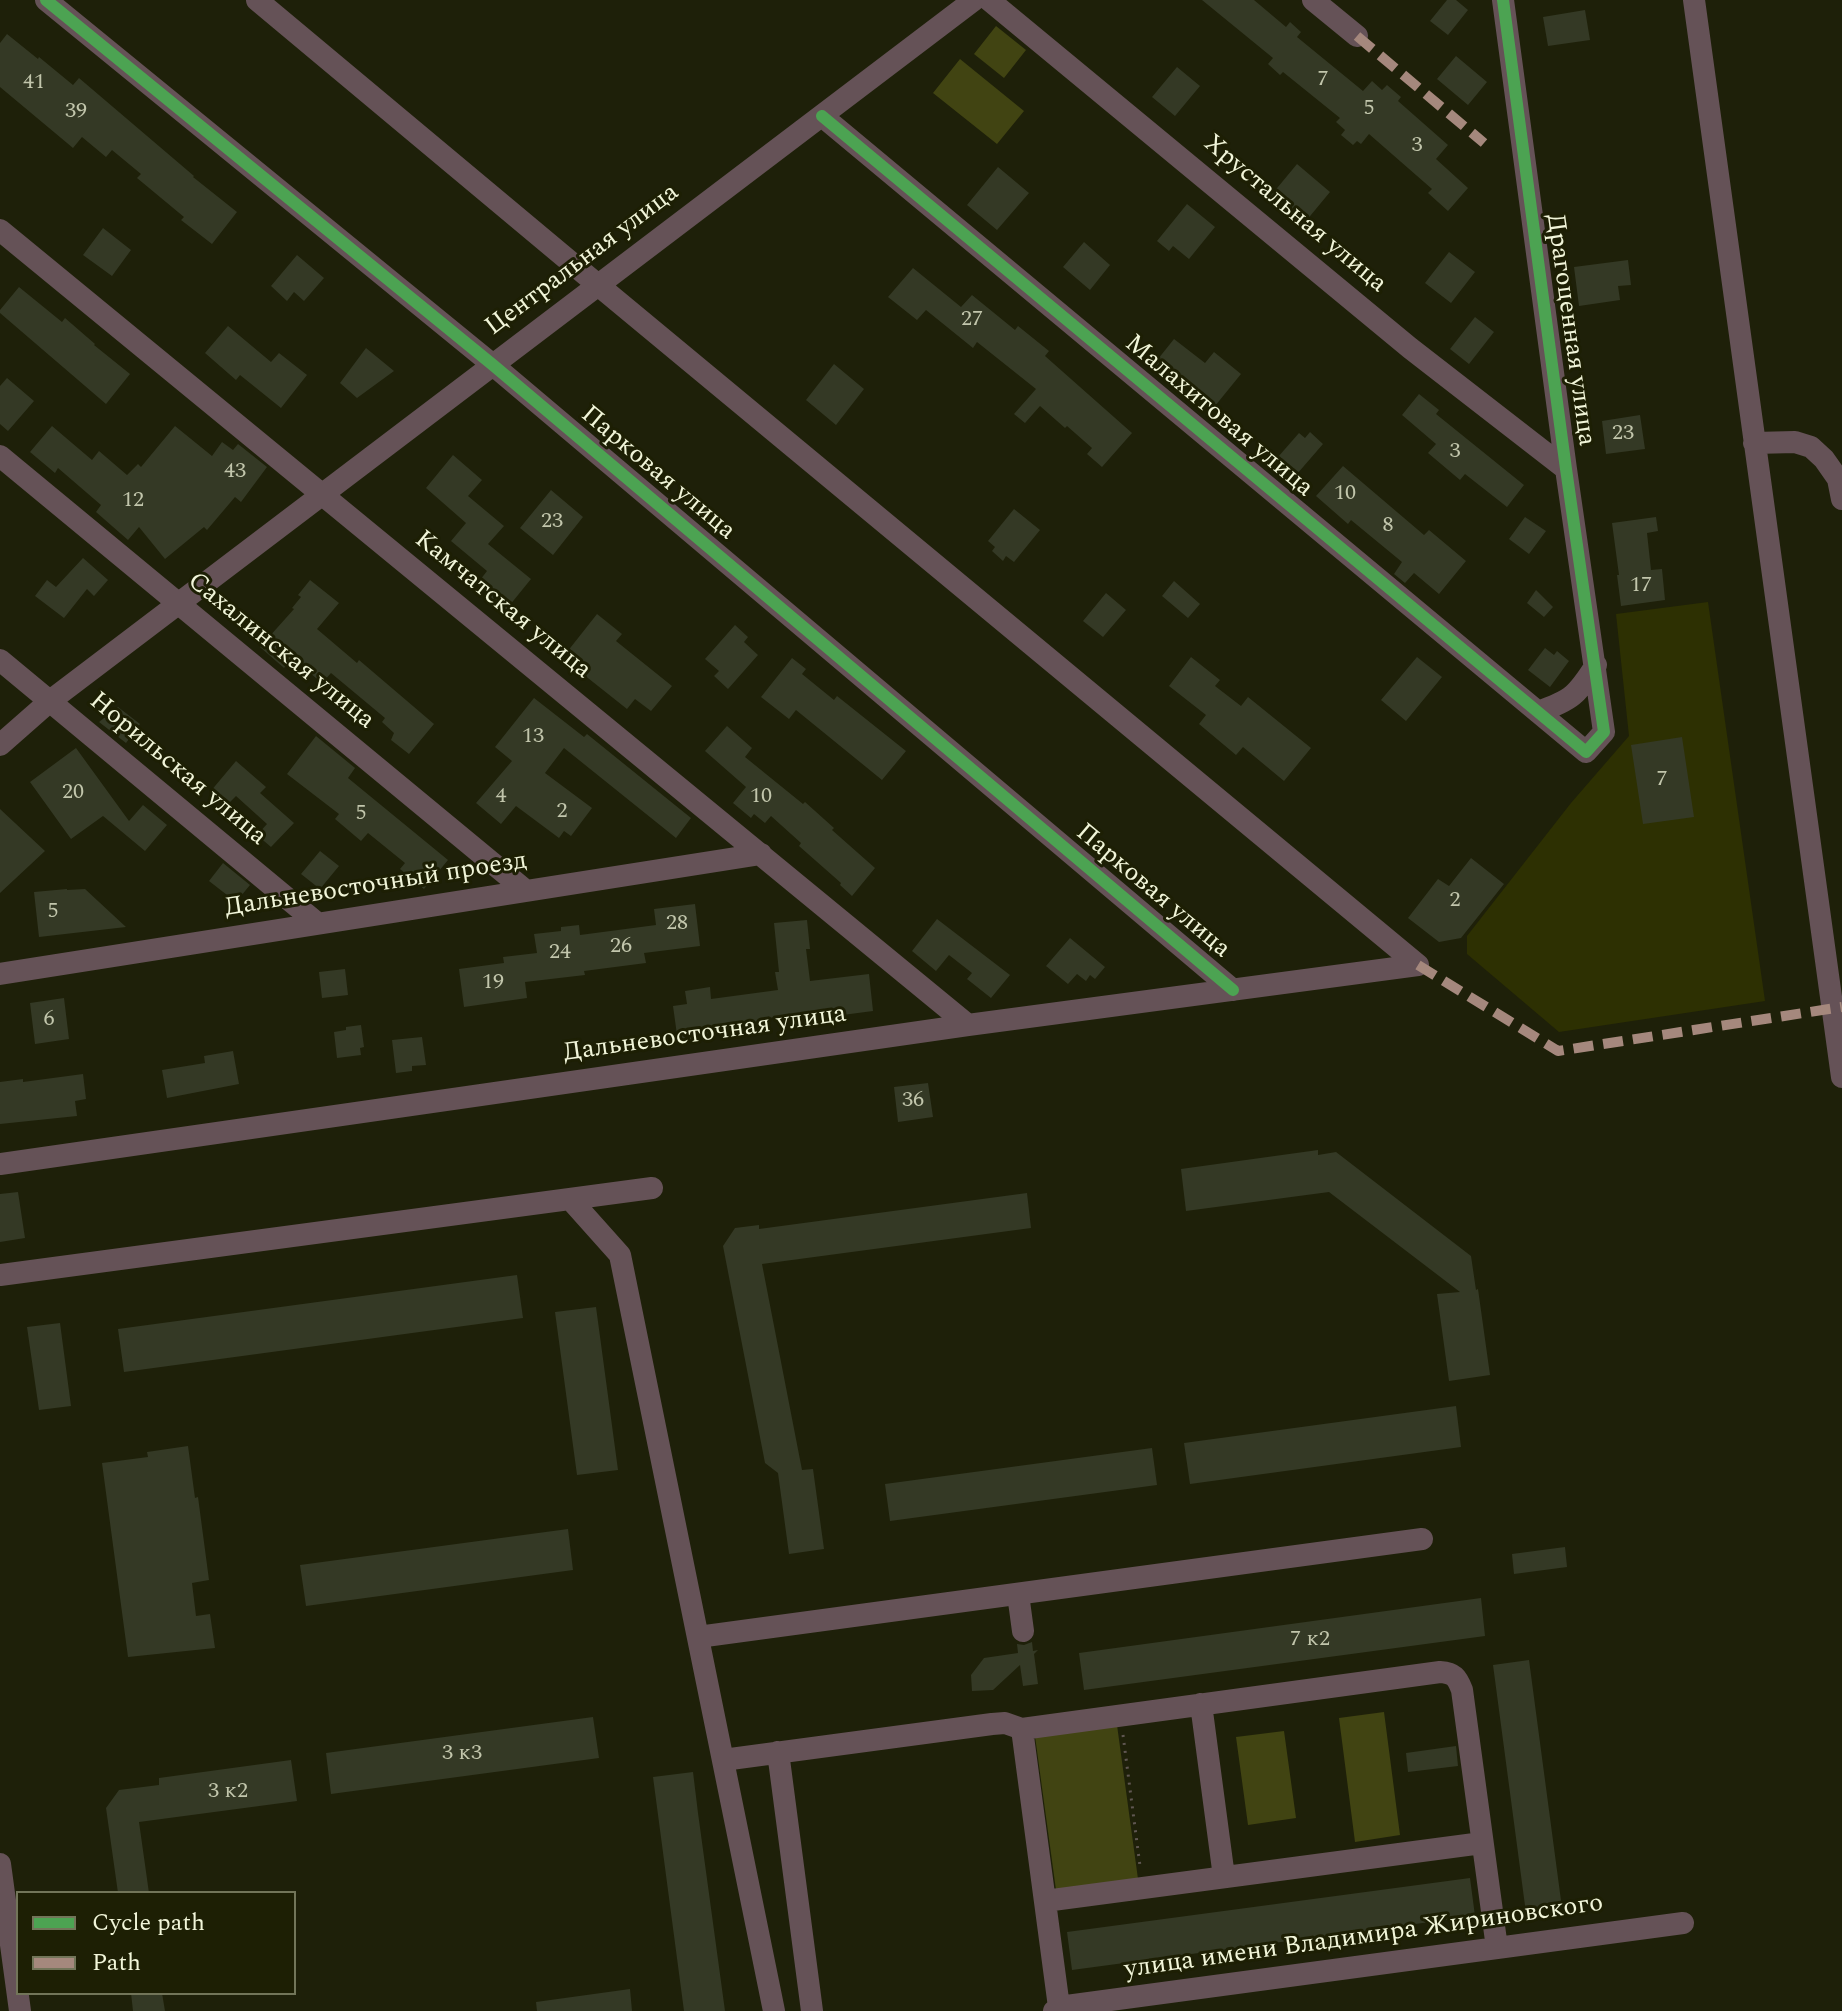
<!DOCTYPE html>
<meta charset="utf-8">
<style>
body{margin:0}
#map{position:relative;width:1842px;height:2011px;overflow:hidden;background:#1e2009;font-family:Spectral,serif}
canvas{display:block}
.legend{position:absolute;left:16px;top:1891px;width:280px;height:104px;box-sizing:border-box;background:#1d1f04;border:2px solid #727559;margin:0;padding:10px 14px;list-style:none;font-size:24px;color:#f1f5d9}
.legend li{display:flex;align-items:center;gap:16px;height:40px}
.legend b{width:40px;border:2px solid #727559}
</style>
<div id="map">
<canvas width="1842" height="2011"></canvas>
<ul class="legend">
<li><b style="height:10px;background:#4ca352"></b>Cycle path</li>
<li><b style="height:10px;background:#a5887d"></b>Path</li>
</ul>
</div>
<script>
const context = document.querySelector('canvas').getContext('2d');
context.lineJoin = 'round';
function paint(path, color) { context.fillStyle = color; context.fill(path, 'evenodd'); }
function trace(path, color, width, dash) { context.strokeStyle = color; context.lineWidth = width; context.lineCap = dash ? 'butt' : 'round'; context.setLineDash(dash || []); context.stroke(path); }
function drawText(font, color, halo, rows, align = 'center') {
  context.font = font + ' Spectral,serif'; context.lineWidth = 6; context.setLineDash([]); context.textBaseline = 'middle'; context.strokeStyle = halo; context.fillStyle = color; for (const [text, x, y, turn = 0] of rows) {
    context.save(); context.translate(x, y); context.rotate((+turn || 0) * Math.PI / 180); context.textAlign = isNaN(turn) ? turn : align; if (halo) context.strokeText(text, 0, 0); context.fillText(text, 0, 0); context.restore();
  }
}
paint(new Path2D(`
 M1708 602 1765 1001 1559 1032 1467 954V936L1571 803 1629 736 1616 614Z`), '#2d3002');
paint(new Path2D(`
 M996 26 1026 50 1004 78 974 54Z
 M960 59 1024 111 997 144 933 93Z
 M1384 1712 1400 1835 1355 1842 1339 1718Z
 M1117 1725 1138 1879 1056 1890 1035 1736Z
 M1284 1731 1296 1818 1248 1825 1236 1737Z`), '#414412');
paint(new Path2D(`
 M1202 0H1254L1286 27 1290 22 1301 32 1297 37 1363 91 1372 81 1382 90 1387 85 1401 97 1398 101 1448 145 1436 159 1468 188 1448 211 1428 193 1432 189 1369 134 1361 144 1357 141 1353 145 1341 135 1345 130 1336 122 1340 118 1283 72 1280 75 1268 64 1273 58Z
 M1447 0H1456L1468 10 1448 35 1430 21Z
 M1585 10 1590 40 1548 46 1543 17Z
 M7 34 38 59 39 57 73 85 79 78 194 176 193 177 237 212 212 244 181 220 184 217 137 178 141 174 112 150 106 157 82 137 73 148 0 87V43Z
 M1456 56 1487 82 1468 105 1437 79Z
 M1177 67 1200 86 1175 116 1152 97Z
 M1297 164 1330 192 1301 227 1268 199Z
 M998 167 1029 193 997 230 967 205Z
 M1187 204 1215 227 1189 259 1173 246 1169 251 1157 241Z
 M103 228 131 250 112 276 83 255Z
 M1084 242 1110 265 1090 290 1063 267Z
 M1449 252 1475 272 1451 303 1425 283Z
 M297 255 324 278 304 301 294 292 287 301 271 286Z
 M1628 260 1631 285 1618 286 1620 300 1579 306 1574 267Z
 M913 268 961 307 972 295 1015 330 1018 326 1049 351 1045 356 1132 433 1102 467 1087 454 1092 448 1067 426 1065 428 1040 406 1025 423 1014 414 1036 389 977 342 973 348 926 310 917 320 888 297Z
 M19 287 62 322 65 318 95 344 94 345 130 374 106 404 0 313V310Z
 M1475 317 1494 332 1469 364 1450 349Z
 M228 326 271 362 279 353 307 375 281 408 240 375 236 380 205 353Z
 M1174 339 1205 363 1214 352 1241 374 1215 406 1177 373 1172 379 1154 364Z
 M366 348 394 371 357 398 340 383Z
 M834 364 864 389 836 425 806 400Z
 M7 378 34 401 8 431 0 424V386Z
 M1419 394 1439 410 1436 414 1524 485 1507 507 1465 474 1460 480 1428 453 1436 444 1402 415Z
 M1640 415 1645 449 1606 454 1602 421Z
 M52 426 92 460 99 451 127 475 138 464 141 467 175 426 212 456 222 442 233 450 238 444 267 467 241 502 235 497 207 530 204 527 165 559 139 527 128 540 96 512 101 505 58 468 55 473 30 452Z
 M1310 432 1323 444 1297 474 1278 457 1299 433 1305 438Z
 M453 455 482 480 468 496 504 526 488 544 531 579 505 611 486 596 488 593 477 584 487 571 451 541 466 523 426 488Z
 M1343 466 1424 535 1429 530 1466 561 1439 594 1414 573 1405 583 1394 574 1402 562 1351 520 1348 524 1316 496Z
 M551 490 583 517 553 555 520 528Z
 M1014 509 1040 530 1014 562 1006 556 1003 561 992 551 995 547 988 541Z
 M1525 517 1546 531 1529 554 1509 539Z
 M1656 517 1658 531 1647 533 1651 570 1662 569 1665 600 1621 606 1617 575H1619L1612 523Z
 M83 558 108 580 94 596 87 589 64 618 35 596 47 580 56 587Z
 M310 580 339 603 317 629 357 663 359 660 434 724 409 754 391 740 394 733 382 722 385 718 331 673 322 683 292 658 284 668 260 647 294 609 292 608 301 597 298 595Z
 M1174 581 1200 604 1188 618 1162 596Z
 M1536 590 1553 607 1544 617 1527 603Z
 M1106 593 1126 610 1103 637 1083 621Z
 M597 614 622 634 616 641 672 686 651 711 635 699 627 709 569 663 574 657 567 652Z
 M735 625 748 637 744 642 758 655 728 689 714 676 719 671 705 659Z
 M1545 648 1554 655 1557 651 1569 661 1550 687 1528 670Z
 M1191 657 1220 680 1215 686 1241 706 1248 697 1311 748 1284 781 1243 747 1236 755 1199 724 1206 715 1169 686Z
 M1417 657 1442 677 1406 721 1381 700Z
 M792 658 806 669 802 674 834 700 837 696 906 751 882 780 796 710 789 719 761 697Z
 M534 698 584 737 587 734 691 818 676 838 564 748 545 773 592 808 571 836 564 831 559 838 516 806 501 824 476 803 512 761 495 747Z
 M118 707 140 724 126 743 99 722Z
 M727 726 752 748 745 757 803 804 805 802 834 828 832 830 875 868 852 896 840 885 841 883 799 846 801 843 771 816 765 823 754 814 751 818 733 803 746 787 705 751Z
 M316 736 355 768 348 778 448 860 424 889 400 869 405 863 368 833 361 841 335 819 339 814 287 774Z
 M1682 737 1694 817 1643 824 1631 745Z
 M76 748 129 821 143 805 167 825 145 851 103 816 71 839 30 782Z
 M236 761 266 787 260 793 294 823 271 847 257 835 267 824 236 796 226 806 210 792Z
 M0 809 45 851 0 893Z
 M320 851 339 866 320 889 301 874Z
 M1471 858 1504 884 1461 938 1439 942 1408 918 1438 879 1449 886Z
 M223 863 250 885 236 902 209 881Z
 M67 889V890L85 889 126 927 39 937 34 892Z
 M695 904 700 946 644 953 646 963 584 971 585 975 525 982 527 998 464 1007 459 969 504 963 503 957 537 953 534 934 561 931V927L579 925 580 935 656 925 654 909Z
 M937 919 1010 975 991 998 967 979 972 973 949 955 936 971 912 951Z
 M807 920 810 949H806L810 981 869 974 873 1011 835 1016 834 1010 759 1019 760 1027 696 1035V1040L678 1042 673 1006 687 1004 685 991 710 987 711 999 778 990 775 972H779L774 923Z
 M1070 938 1105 967 1095 979 1090 975 1086 981 1077 974 1068 984 1046 966Z
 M345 969 348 995 322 998 319 972Z
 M64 998 69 1039 35 1044 30 1003Z
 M361 1025 364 1047 360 1048 361 1055 337 1058 334 1032 346 1030V1027Z
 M422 1037 426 1065 412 1066V1071L396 1073 392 1040Z
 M233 1051 239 1084 167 1098 162 1070 205 1063 204 1056Z
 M83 1074 86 1099 75 1101 77 1116 0 1124V1082L23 1079V1082Z
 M928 1083 933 1117 898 1122 894 1087Z
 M1318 1150V1155L1336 1152 1471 1256 1476 1290 1478 1289 1490 1375 1449 1381 1437 1294 1460 1292 1329 1192 1186 1211 1181 1169Z
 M18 1192 25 1238 0 1242V1194Z
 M1027 1193 1031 1228 762 1264 802 1470 813 1469 824 1549 789 1554 778 1473 765 1463 723 1246 735 1228 759 1225V1229Z
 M517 1275 523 1318 124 1372 118 1329Z
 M596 1307 618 1470 577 1475 555 1312Z
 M60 1323 71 1406 39 1410 27 1327Z
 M1456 1406 1461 1447 1190 1484 1184 1443Z
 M188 1446 195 1498 198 1497 209 1580 192 1583 196 1616 210 1614 215 1648 128 1657 102 1463 148 1457 147 1452Z
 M1152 1448 1157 1485 890 1521 885 1484Z
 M568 1529 573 1570 306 1606 300 1565Z
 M1565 1547 1567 1567 1514 1574 1512 1554Z
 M1481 1598 1485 1636 1084 1690 1079 1653Z
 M1032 1642 1033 1651 1038 1650 1034 1654 1038 1684 1023 1686 1020 1665 993 1690 972 1691 971 1675 984 1658 1018 1653 1017 1644 1024 1645Z
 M1529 1660 1562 1908 1526 1913 1493 1665Z
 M593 1717 599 1758 331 1794 326 1753Z
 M1456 1746 1458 1766 1408 1772 1406 1753Z
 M291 1760 297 1801 139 1822 149 1893H118L106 1808 119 1790 159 1785V1778Z
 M693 1772 698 1813 725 2011H684L653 1777Z
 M1470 1878 1475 1916 1072 1970 1067 1932Z
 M630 1989 632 2011H537L536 2002Z
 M131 1993H162L165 2011H133Z`), '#343925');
trace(new Path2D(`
 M1123 1735 1140 1866`), '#605752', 3, [2, 6]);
trace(new Path2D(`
 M46 0 493 365 1233 990
 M257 0 598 285 1418 965
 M989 0 1410 348 1566 469
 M1313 0 1357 36
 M1694 0 1842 1077
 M822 116 1586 752 1604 732 1566 469 1503 0
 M0 230 968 1025
 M1754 443 1795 442 1811 447 1824 459 1838 479 1842 499
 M0 456 525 890
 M0 660 317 923
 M1538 712C1572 700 1577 695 1596 665
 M0 745 50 701 974 0
 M0 974 761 854
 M0 1164 968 1025 1418 965
 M570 1199 620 1255 774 2011
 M0 1275 652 1188
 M1018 1594 1023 1631
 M698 1637 1422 1539
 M1201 1704 1224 1877
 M778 1752 812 2011
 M723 1760 992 1724 1005 1723 1022 1729
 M0 1864 20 2011
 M1045 1901 1482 1843
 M1059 2007 1022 1729 1440 1672C1454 1673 1457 1677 1462 1690L1497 1948
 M1054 2011 1059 2007 1683 1923`), '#655257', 22);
trace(new Path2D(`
 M1357 36 1484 143
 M1418 965 1558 1051 1842 1007`), '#a5887d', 10, [20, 10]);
trace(new Path2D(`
 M46 0 493 365 1233 990
 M822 116 1586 752 1604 732 1566 469 1503 0`), '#4ca352', 12);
drawText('22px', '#c2c6ac', null, [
 ["7",1323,81],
 ["41",34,84],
 ["5",1369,110],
 ["39",76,113],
 ["3",1417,147],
 ["27",972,321],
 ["23",1623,435],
 ["3",1455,453],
 ["43",235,473],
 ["10",1345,495],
 ["12",133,502],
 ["23",552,523],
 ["8",1388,527],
 ["17",1641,587],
 ["13",533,738],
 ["7",1662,781],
 ["20",73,794],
 ["4",501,798],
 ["10",761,798],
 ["2",562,813],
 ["5",361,815],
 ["2",1455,902],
 ["5",53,913],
 ["28",677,925],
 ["26",621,948],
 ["24",560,954],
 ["19",493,984],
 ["6",49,1021],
 ["36",913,1102],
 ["7 к2",1310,1641],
 ["3 к3",462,1755],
 ["3 к2",228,1793]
]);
drawText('26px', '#f1f5d9', '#1d1f04', [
 ["Хрустальная улица",1294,215,40],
 ["Центральная улица",583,261,-37],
 ["Драгоценная улица",1569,330,82],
 ["Малахитовая улица",1218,417,40],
 ["Парковая улица",657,474,40],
 ["Камчатская улица",502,606,39],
 ["Сахалинская улица",280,652,39],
 ["Норильская улица",177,770,40],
 ["Дальневосточный проезд",376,886,-9],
 ["Парковая улица",1152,892,40],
 ["Дальневосточная улица",705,1035,-8],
 ["улица имени Владимира Жириновского",1364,1938,-8]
]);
</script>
